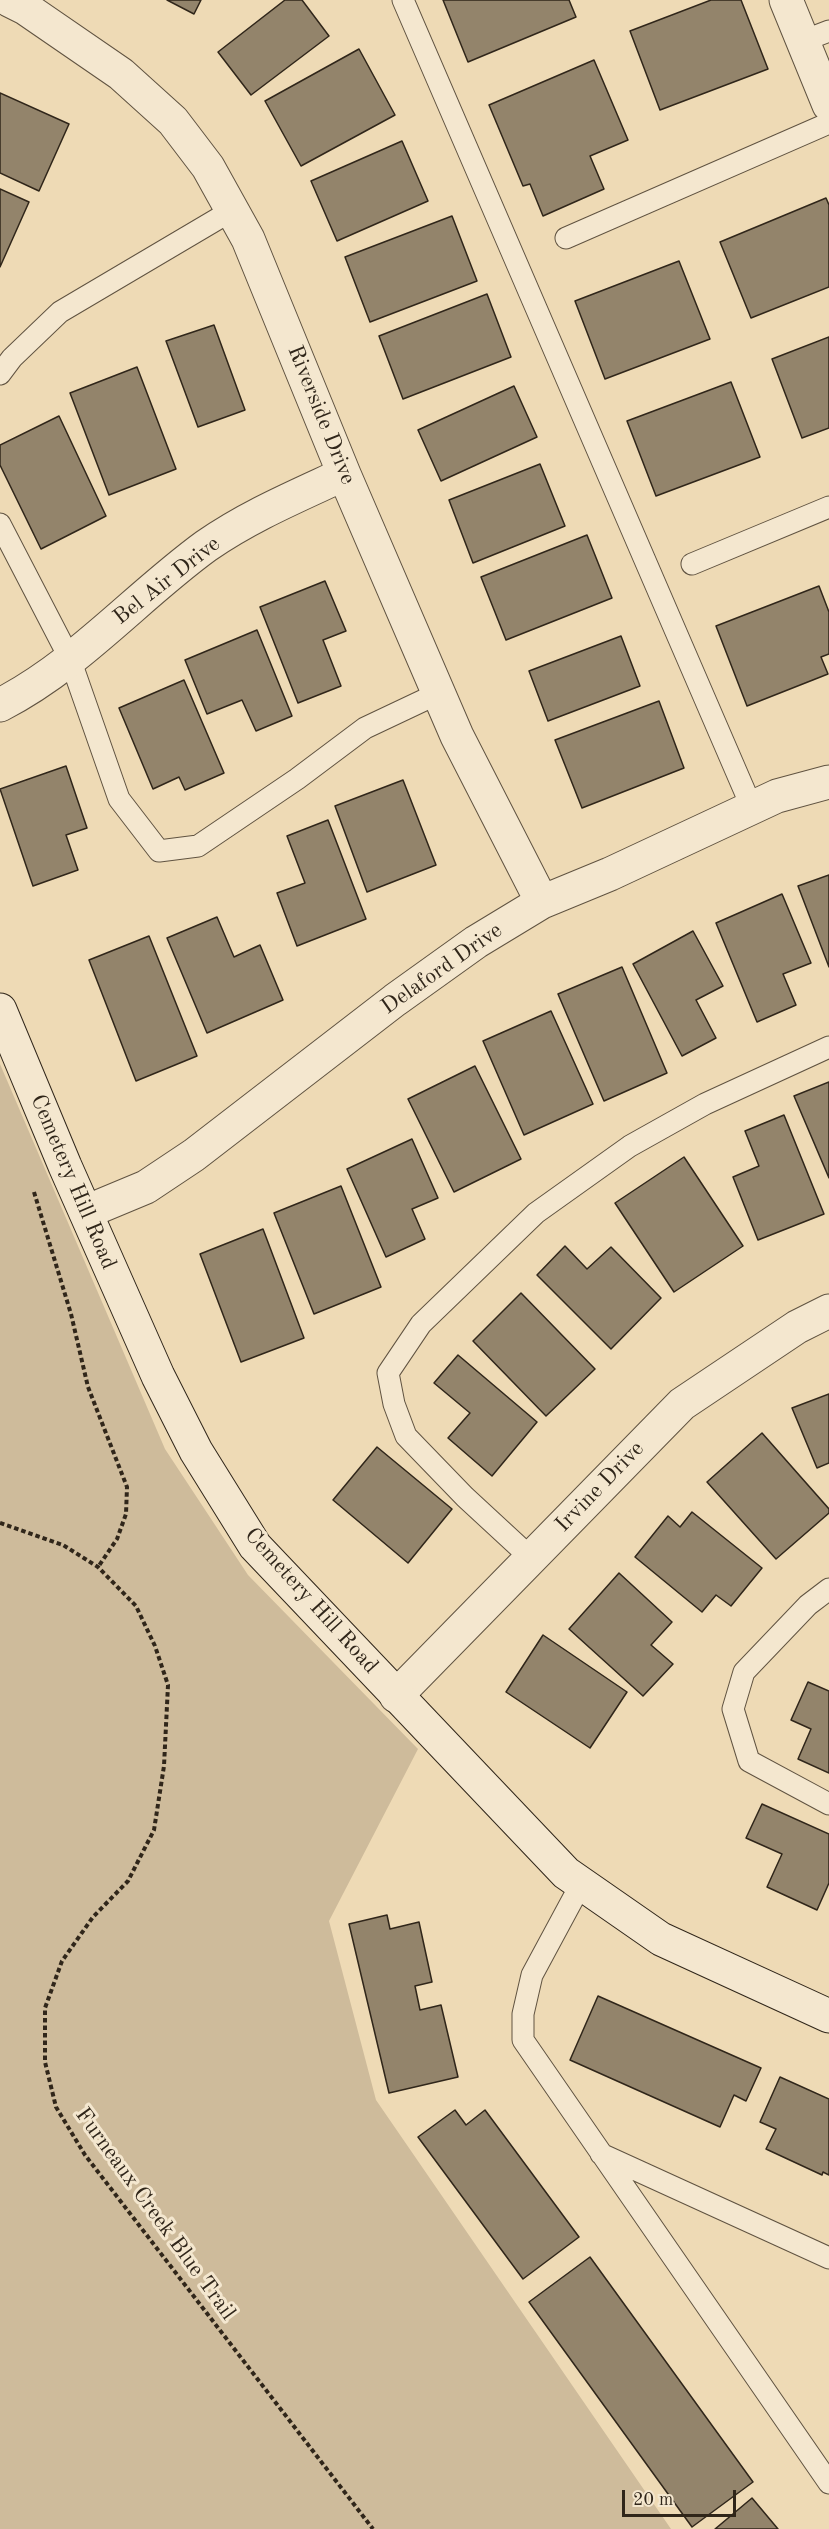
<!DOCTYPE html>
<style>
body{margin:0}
#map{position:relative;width:829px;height:2529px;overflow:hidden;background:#eedab5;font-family:"Old Standard TT",serif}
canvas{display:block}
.scale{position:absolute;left:622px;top:2490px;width:114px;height:27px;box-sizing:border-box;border:3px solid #30261a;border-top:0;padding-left:8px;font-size:18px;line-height:21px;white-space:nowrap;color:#30261a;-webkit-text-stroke:4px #f4e7cf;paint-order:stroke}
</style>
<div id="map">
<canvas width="829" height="2529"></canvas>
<div class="scale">20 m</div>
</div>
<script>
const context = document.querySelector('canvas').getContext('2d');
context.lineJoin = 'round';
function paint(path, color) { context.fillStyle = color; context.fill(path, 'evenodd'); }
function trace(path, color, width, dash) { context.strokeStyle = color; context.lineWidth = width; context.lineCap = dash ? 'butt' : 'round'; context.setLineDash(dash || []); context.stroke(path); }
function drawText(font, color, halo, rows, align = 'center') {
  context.font = font + ' "Old Standard TT",serif'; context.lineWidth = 6; context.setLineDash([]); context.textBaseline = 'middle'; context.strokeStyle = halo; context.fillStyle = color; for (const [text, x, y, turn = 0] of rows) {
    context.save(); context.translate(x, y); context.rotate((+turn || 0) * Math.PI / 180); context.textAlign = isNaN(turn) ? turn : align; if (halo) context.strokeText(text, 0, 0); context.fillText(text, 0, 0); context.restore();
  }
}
paint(new Path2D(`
 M0 1064 165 1449 248 1575 418 1749 329 1921 376 2100 671 2529H0Z`), '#cebb9b');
const building = new Path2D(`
 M167 0H201L194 14Z
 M285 0H302L329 36 251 95 218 52Z
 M443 0H569L576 17 468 62Z
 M711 0H741L768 69 660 110 630 31Z
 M359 49 395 115 301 166 265 101Z
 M594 60 628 140 590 156 604 189 543 216 530 184 523 186 489 105Z
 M0 93 69 124 39 191 0 173Z
 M402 141 428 201 337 241 311 181Z
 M0 189 29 202 0 267Z
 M826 198 829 205V287L751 318 720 242Z
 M452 216 477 281 370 322 345 257Z
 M679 261 710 339 605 379 575 301Z
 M487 294 511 357 403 399 379 336Z
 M214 325 245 410 198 427 166 341Z
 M829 337V428L802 438 772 359Z
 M137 367 176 469 109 495 70 393Z
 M731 382 760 457 656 496 627 421Z
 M514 386 537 437 441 481 418 430Z
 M59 416 106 516 41 549 0 465V445Z
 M540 464 565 526 473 563 449 500Z
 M587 535 612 598 506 640 481 577Z
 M325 581 346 631 323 640 341 686 298 703 260 607Z
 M819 586 829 612V654L821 657 828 674 747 706 716 626Z
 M257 630 292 716 256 731 242 700 207 714 185 660Z
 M621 636 640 686 548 721 529 671Z
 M184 680 224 773 185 790 179 777 153 789 119 708Z
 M659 701 684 768 582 808 555 740Z
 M66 766 87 828 66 835 78 870 33 886 0 789Z
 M403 780 436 865 367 892 335 806Z
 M328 820 366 919 297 946 277 893 305 883 287 836Z
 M829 875V967L798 886Z
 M782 894 811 963 783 974 796 1005 757 1022 716 923Z
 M217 917 234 957 260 945 283 1000 207 1033 167 938Z
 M693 931 723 986 696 1000 716 1038 682 1056 633 964Z
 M149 936 197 1056 136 1081 89 960Z
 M622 967 667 1073 604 1101 558 994Z
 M551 1011 593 1104 524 1135 483 1041Z
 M475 1066 521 1159 454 1192 408 1099Z
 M829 1082V1178L794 1096Z
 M784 1115 824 1214 758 1240 733 1177 759 1166 745 1131Z
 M412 1139 438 1198 412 1209 425 1239 386 1257 347 1169Z
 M684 1157 743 1246 674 1292 615 1203Z
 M341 1186 381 1287 314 1314 274 1213Z
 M263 1229 304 1338 241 1362 200 1254Z
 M565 1246 587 1269 611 1247 661 1298 611 1349 537 1275Z
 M521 1293 595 1369 546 1416 473 1341Z
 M458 1355 537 1422 492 1476 448 1438 470 1413 434 1383Z
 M829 1394V1463L817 1468 792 1408Z
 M762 1433 829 1509V1513L776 1559 707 1482Z
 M377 1447 452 1509 408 1563 333 1500Z
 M692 1512 762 1568 731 1606 716 1595 702 1612 635 1557 668 1516 680 1527Z
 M619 1573 672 1622 651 1645 673 1664 643 1696 569 1629Z
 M543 1635 627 1692 590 1748 506 1692Z
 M808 1682 829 1691V1773L798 1759 811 1729 791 1720Z
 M762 1804 829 1834V1883L817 1910 767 1887 782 1854 746 1838Z
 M387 1915 390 1929 419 1922 432 1982 415 1986 420 2010 441 2005 458 2077 389 2093 349 1924Z
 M598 1996 761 2068 746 2101 734 2095 720 2127 570 2060Z
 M780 2077 829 2099V2175L823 2172 822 2175 766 2149 776 2129 760 2122Z
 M455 2110 466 2125 485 2110 579 2237 523 2279 418 2137Z
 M590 2257 753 2482 692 2527 529 2302Z
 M752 2498 778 2529H715Z`);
paint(building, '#93846b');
trace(building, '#30261a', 1.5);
const lane = new Path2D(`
 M403 0 752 808
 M803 41 829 31
 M566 238 829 123
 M0 374 12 358 60 312 231 211
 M0 524 70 659 119 799 159 851 198 846 297 779 365 728 439 693
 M692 564 829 507
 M531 1558 465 1497 406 1436 394 1404 388 1373 421 1324 536 1213 630 1146 705 1104 829 1047
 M829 1589 808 1605 744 1672 733 1709 749 1761 829 1804
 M581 1884 532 1975 523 2014V2040L829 2483
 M601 2154 829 2258`);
const street = new Path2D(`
 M9 0 25 8 121 74 173 121 208 167 248 239 344 474 457 736 542 902
 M786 0 829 105
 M0 705C78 665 136 597 206 546 249 516 297 496 344 474
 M86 1212 146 1187 194 1155 395 1000 476 942 542 902 610 874 777 796 829 782
 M396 1696 682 1404 797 1327 829 1311`);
const secondary = new Path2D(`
 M0 1010 65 1166 158 1376 196 1451 255 1546 566 1873 661 1939 829 2016`);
trace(lane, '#605341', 23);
trace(street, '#605341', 35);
trace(secondary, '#30261a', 35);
trace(new Path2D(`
 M34 1192 71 1314 88 1387 127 1487 126 1514 117 1539 98 1567
 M0 1523 63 1545 98 1567 136 1606 155 1646 168 1685 164 1766 154 1830 128 1881 93 1917 62 1961 45 2008V2062L56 2107 85 2155 373 2529`), '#30261a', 4, [4.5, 3]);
trace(lane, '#f4e7cf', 21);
trace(street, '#f4e7cf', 33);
trace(secondary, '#f4e7cf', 33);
drawText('22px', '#30261a', '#f4e7cf', [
 ["Riverside Drive",321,415,68],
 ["Bel Air Drive",167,581,-38],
 ["Delaford Drive",442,969,-35],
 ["Cemetery Hill Road",73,1182,67],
 ["Irvine Drive",600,1487,-46],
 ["Cemetery Hill Road",311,1601,48],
 ["Furneaux Creek Blue Trail",155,2214,54]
]);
</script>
